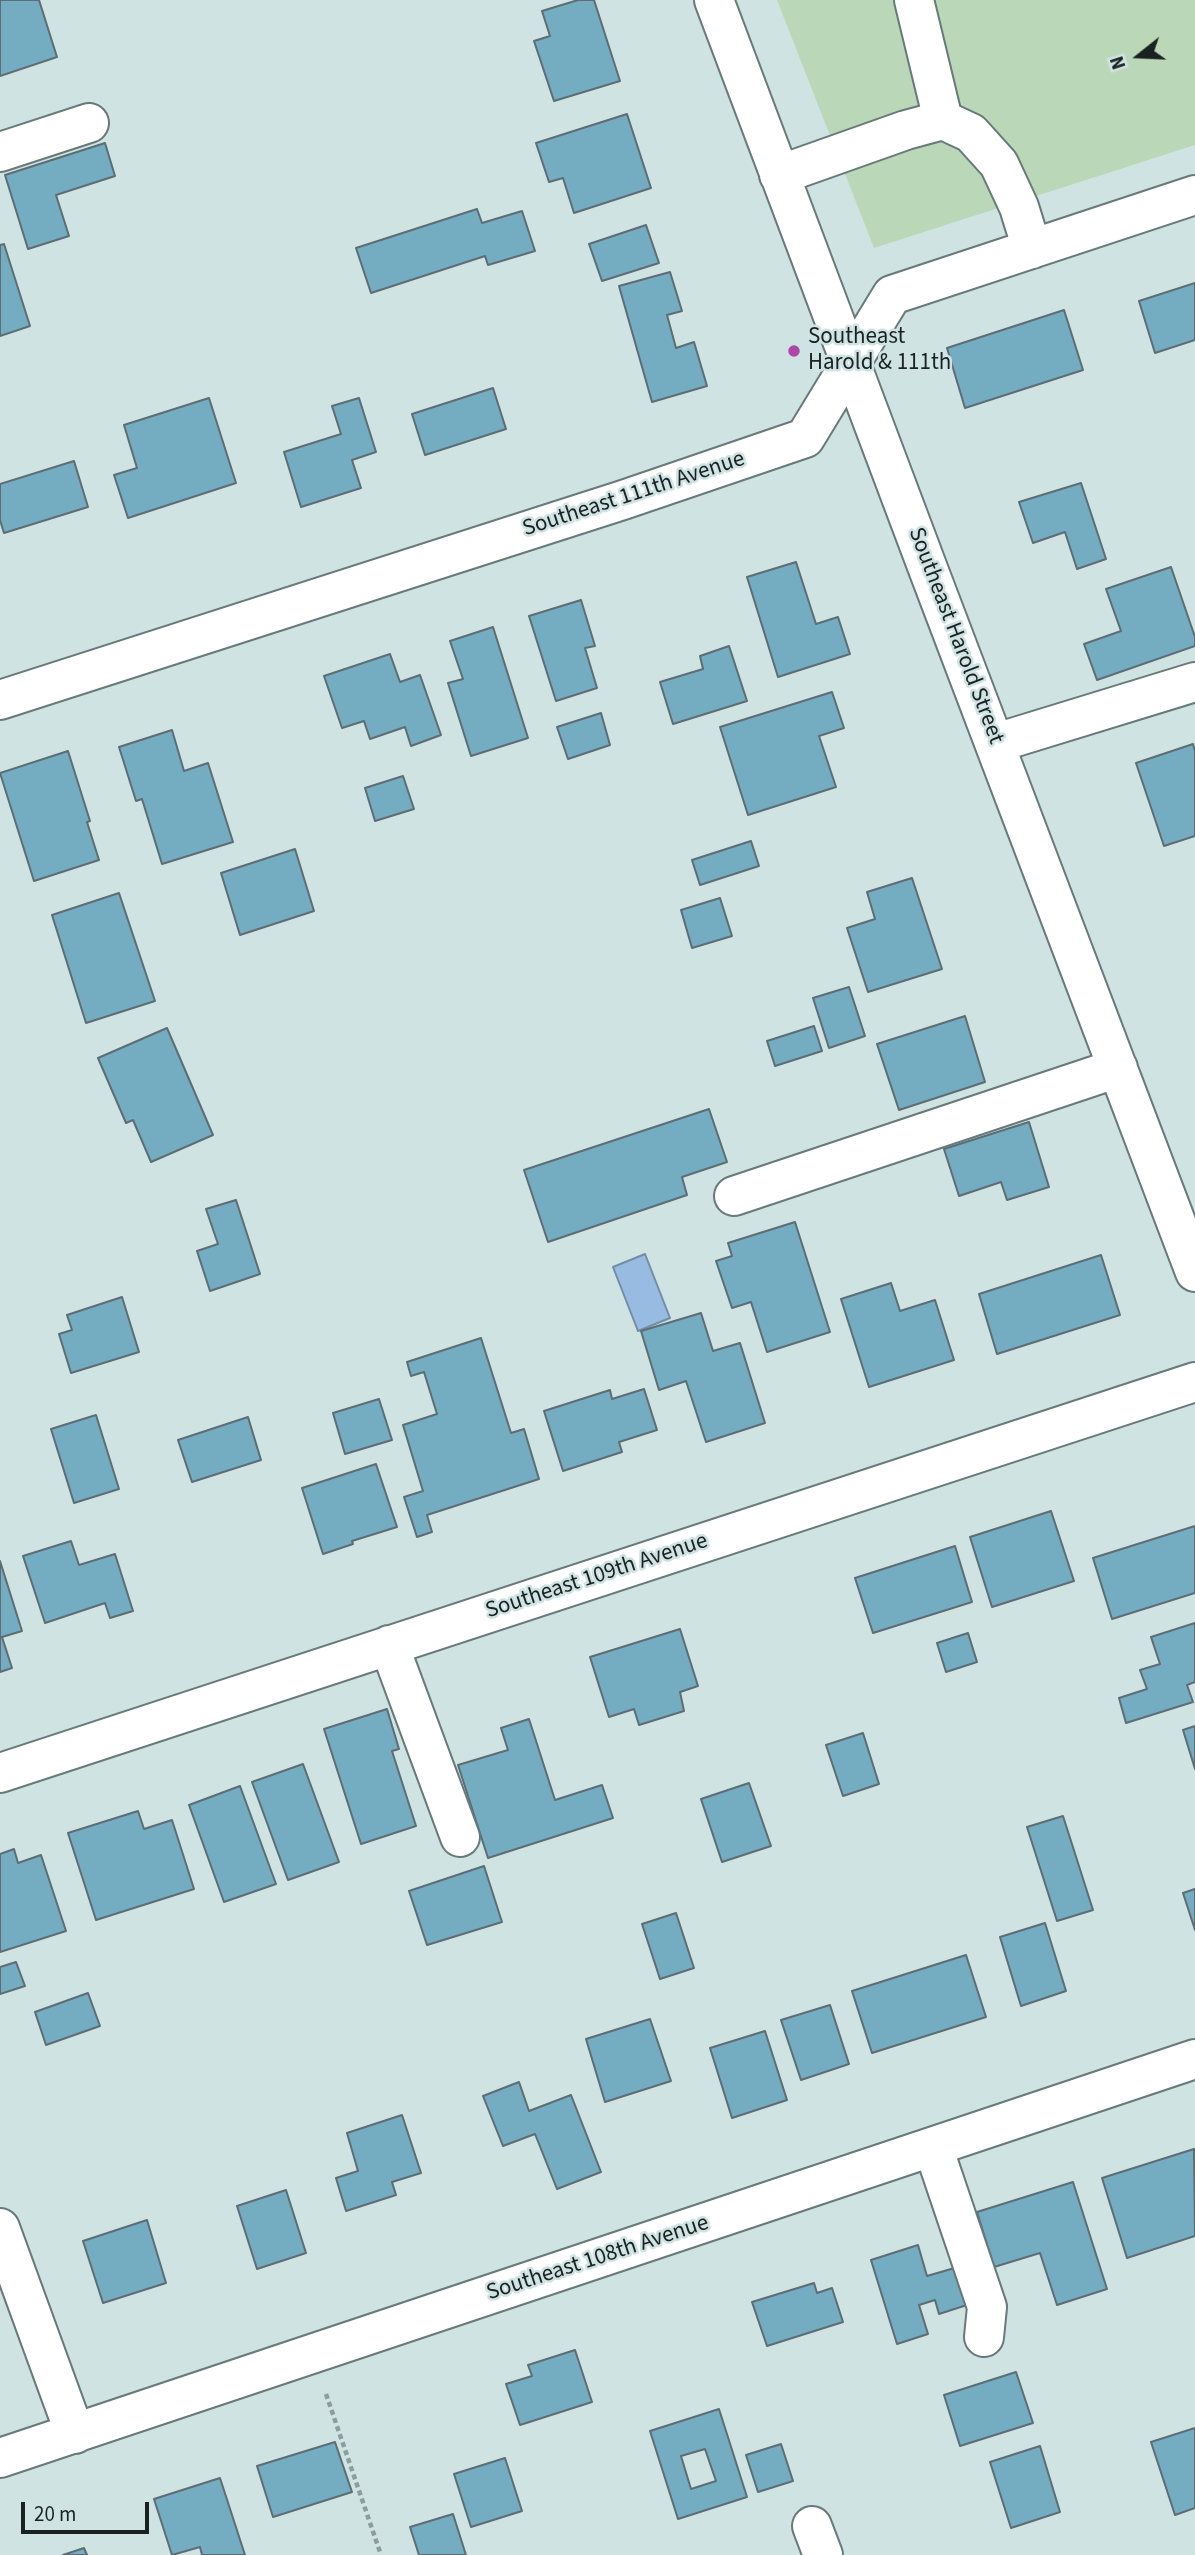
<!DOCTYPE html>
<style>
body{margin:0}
#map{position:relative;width:1195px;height:2555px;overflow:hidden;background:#cfe3e3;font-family:"Source Sans 3",sans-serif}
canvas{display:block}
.north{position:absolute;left:1104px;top:21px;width:70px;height:70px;-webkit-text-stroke:5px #cfe3e3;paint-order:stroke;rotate:252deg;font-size:19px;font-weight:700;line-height:28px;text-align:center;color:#1a2121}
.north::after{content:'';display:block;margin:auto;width:24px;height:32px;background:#1a2121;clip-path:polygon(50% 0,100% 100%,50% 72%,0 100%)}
.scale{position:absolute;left:21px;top:2502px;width:128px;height:32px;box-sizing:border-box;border:4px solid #1a2121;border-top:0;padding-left:9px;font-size:21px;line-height:24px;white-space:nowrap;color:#1a2121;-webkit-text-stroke:5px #cfe3e3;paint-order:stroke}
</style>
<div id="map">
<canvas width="1195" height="2555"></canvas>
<div class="north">N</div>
<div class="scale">20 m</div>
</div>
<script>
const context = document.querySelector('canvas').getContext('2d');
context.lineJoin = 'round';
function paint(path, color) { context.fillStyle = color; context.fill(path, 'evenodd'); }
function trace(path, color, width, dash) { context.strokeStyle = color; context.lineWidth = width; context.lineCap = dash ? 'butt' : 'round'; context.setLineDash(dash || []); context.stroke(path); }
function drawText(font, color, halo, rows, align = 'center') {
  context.font = font + ' "Source Sans 3",sans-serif'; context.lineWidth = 5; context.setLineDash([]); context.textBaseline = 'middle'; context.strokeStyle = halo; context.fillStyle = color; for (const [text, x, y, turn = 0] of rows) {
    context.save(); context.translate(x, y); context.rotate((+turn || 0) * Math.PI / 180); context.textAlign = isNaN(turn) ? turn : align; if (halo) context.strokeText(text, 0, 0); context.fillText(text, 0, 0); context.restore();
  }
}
paint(new Path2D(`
 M777 0H1195V145L874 248Z`), '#bad8b8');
const water = new Path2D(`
 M645 1254 670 1318 638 1331 613 1267Z`);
paint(water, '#98bce1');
trace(water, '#728ea7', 2);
const building = new Path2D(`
 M0 0H39L57 57 0 76Z
 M578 0H594L620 81 554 101 534 41 550 36 542 11Z
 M627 114 651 188 574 213 563 178 549 182 536 143Z
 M105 143 115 176 56 195 69 236 28 249 5 175Z
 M477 209 482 223 522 211 535 251 488 265 485 256 371 293 356 248Z
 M646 225 659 263 602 281 589 244Z
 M4 244 30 326 0 336V245Z
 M670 272 682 311 667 315 676 348 694 342 707 386 652 402 619 286Z
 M1195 283V340L1155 353 1139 301Z
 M1064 310 1083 370 965 408 947 348Z
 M493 388 506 429 425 455 412 414Z
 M209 398 236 483 128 518 114 475 137 468 124 425Z
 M359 398 376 452 352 460 361 488 301 507 284 452 341 434 332 406Z
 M74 461 88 507 4 533 0 520V484Z
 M1081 483 1106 559 1077 569 1065 532 1033 543 1019 502Z
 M796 562 816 624 838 617 850 654 778 677 747 577Z
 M1171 567 1195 637V646L1097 680 1084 644 1121 631 1106 589Z
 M581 600 595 646 585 648 597 688 556 701 529 616Z
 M493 627 528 738 471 756 448 683 463 679 450 641Z
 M729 646 747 701 673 724 660 682 703 669 700 656Z
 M390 654 400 682 420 675 441 735 411 746 405 727 370 739 364 721 342 728 324 676Z
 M832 692 844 728 819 736 836 787 748 815 720 727Z
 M601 713 610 745 568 759 557 727Z
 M172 730 184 771 208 763 233 842 162 864 142 799 136 801 119 747Z
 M1193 744 1195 751V836L1164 846 1136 763Z
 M68 751 90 821 87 822 99 860 34 881 0 773Z
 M403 776 414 809 375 821 365 788Z
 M751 841 759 866 700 885 692 860Z
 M295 849 314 911 240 935 221 873Z
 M912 878 942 969 868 992 847 928 875 919 867 892Z
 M119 893 155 1001 86 1023 52 915Z
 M720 898 732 936 692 948 681 910Z
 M849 987 865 1036 829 1048 813 998Z
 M965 1016 985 1082 899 1110 877 1044Z
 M814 1026 822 1051 775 1066 767 1041Z
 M167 1028 213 1135 151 1162 133 1120 126 1123 98 1058Z
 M709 1109 727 1162 682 1177 687 1195 548 1242 524 1170Z
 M1029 1122 1049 1187 1007 1200 1001 1182 959 1196 944 1149Z
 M236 1200 260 1274 210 1291 197 1251 218 1244 206 1209Z
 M795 1222 830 1332 767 1352 751 1302 732 1308 716 1261 732 1256 728 1243Z
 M1101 1255 1120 1315 997 1354 979 1294Z
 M891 1283 900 1311 935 1300 954 1360 869 1387 841 1299Z
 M122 1297 139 1352 71 1373 59 1334 72 1330 67 1315Z
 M701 1313 713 1351 740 1343 765 1423 706 1442 686 1381 659 1390 641 1331Z
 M481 1338 511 1433 524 1429 539 1479 427 1515 432 1532 417 1537 404 1497 423 1491 403 1425 437 1414 424 1372 411 1376 407 1362Z
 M644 1389 657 1430 619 1442 622 1452 563 1471 544 1411 610 1390 612 1399Z
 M379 1399 392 1440 345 1454 333 1413Z
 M96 1415 119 1489 74 1503 51 1429Z
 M248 1417 261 1460 192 1482 178 1440Z
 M376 1464 397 1527 352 1541 353 1544 323 1554 302 1488Z
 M1051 1511 1074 1581 992 1607 970 1537Z
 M1195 1526V1593L1112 1619 1093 1558Z
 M71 1541 79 1565 115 1554 133 1611 110 1618 105 1603 45 1623 23 1556Z
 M955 1546 972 1602 873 1633 855 1578Z
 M0 1561 22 1631 2 1637 12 1668 0 1672Z
 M1195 1623V1682L1187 1685 1193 1702 1126 1723 1119 1698 1147 1689 1140 1670 1160 1664 1151 1637Z
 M680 1629 698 1686 680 1692 684 1711 639 1725 634 1709 609 1717 590 1657Z
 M968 1633 977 1662 946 1672 937 1643Z
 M387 1709 399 1749 392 1751 416 1826 361 1844 324 1729Z
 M529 1719 555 1800 602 1785 613 1818 488 1858 458 1765 508 1750 501 1728Z
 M1195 1726V1769L1183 1730Z
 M863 1733 879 1784 843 1796 826 1745Z
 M303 1764 339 1862 288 1880 252 1782Z
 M749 1783 771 1846 722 1862 701 1799Z
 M240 1786 276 1884 224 1902 189 1805Z
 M138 1811 144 1829 172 1820 194 1889 96 1920 68 1833Z
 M1063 1816 1093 1910 1057 1921 1027 1827Z
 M14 1849 18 1863 41 1855 66 1931 0 1952V1854Z
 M484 1866 502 1922 427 1945 409 1891Z
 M1195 1889V1930L1183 1893Z
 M676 1913 694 1968 660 1979 642 1924Z
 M1045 1923 1066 1991 1021 2006 1000 1937Z
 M966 1955 986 2017 872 2053 852 1991Z
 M16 1962 25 1986 0 1994V1967Z
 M88 1993 100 2026 46 2045 35 2012Z
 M830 2005 849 2064 801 2080 781 2020Z
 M650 2019 671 2081 605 2102 586 2039Z
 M765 2031 787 2100 732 2118 710 2048Z
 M519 2082 529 2111 571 2095 601 2172 557 2189 535 2134 503 2146 483 2096Z
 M402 2115 421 2173 392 2182 396 2195 346 2211 336 2178 358 2171 347 2133Z
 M1194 2149 1195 2236 1127 2258 1102 2178Z
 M1073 2182 1107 2289 1057 2305 1040 2253 994 2267 977 2212Z
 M286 2190 306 2253 257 2269 237 2206Z
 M147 2220 166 2283 103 2303 83 2241Z
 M918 2245 927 2276 958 2267 970 2304 939 2314 935 2300 919 2305 928 2334 897 2344 871 2260Z
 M814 2283 817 2293 832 2288 843 2322 767 2346 752 2302Z
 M575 2350 592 2402 520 2425 506 2384 532 2376 528 2365Z
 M1016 2372 1033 2423 960 2446 944 2395Z
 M719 2409 747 2497 678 2519 650 2431ZM705 2449 716 2481 691 2489 681 2456Z
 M1195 2428V2508L1175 2515 1151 2442Z
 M335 2442 352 2492 273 2517 257 2466Z
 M781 2444 793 2481 758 2492 746 2455Z
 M1040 2446 1060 2512 1011 2528 990 2462Z
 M505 2458 522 2511 471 2527 454 2474Z
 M220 2478 245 2555H202L200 2547 172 2555 154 2499Z
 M453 2514 466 2555H419L410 2527Z
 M84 2548 87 2555H63Z`);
paint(building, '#74adc2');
trace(building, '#5d6d73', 2);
const minor = new Path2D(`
 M714 0C871 425 1036 848 1195 1272
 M914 0 943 120
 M0 152 89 123
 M779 175 906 130 943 120 971 133 999 164 1019 207 1032 249
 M0 700 623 500 805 438 892 295 1195 195
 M996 743 1195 682
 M734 1196 1118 1068
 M389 1645 460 1837
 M0 1773 1195 1382
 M933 2147 987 2307 984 2337
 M0 2228 75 2434
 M0 2458 1195 2059
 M812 2526 823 2555`);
trace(minor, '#677979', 42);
trace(new Path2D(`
 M326 2394 381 2555`), '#8d9c9c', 4.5, [5, 3.5]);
trace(minor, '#fff', 38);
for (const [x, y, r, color] of [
 [794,351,7,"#ae46aa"]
]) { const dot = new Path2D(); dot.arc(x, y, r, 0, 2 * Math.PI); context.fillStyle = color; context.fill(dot); trace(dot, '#cfe3e3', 2.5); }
drawText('23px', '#1a2121', '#cfe3e3', [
 ["Southeast",808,338],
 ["Harold & 111th",808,364]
], 'left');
drawText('23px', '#1a2121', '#cfe3e3', [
 ["Southeast 111th Avenue",634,495,-18],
 ["Southeast Harold Street",955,636,69],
 ["Southeast 109th Avenue",597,1577,-18],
 ["Southeast 108th Avenue",598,2259,-18]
]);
</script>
